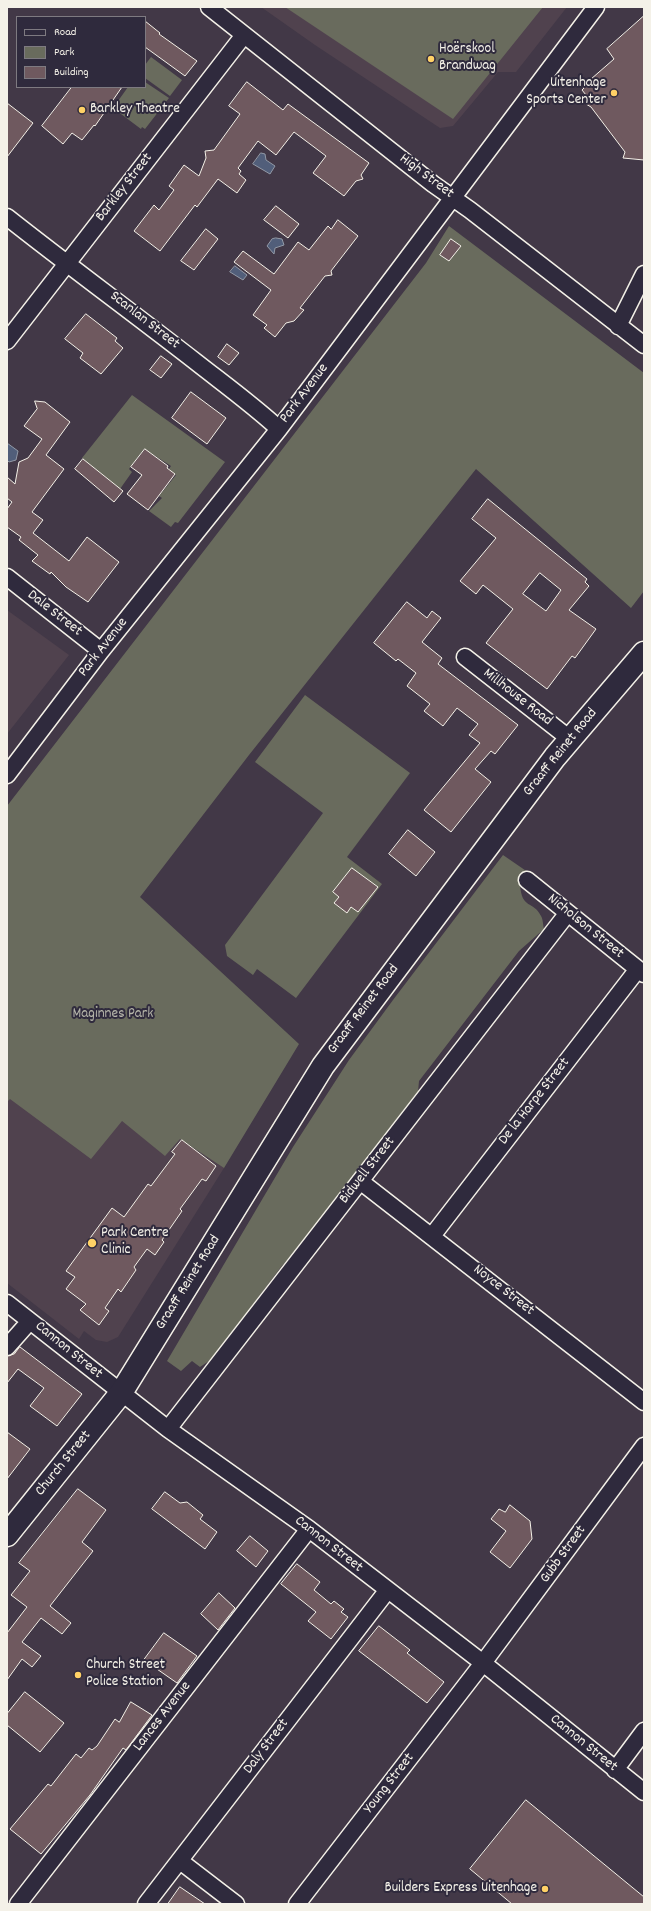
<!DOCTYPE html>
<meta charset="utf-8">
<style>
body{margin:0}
#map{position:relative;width:651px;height:1911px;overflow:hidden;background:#423847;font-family:Dekko,sans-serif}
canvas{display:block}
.frame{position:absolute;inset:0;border:8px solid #f4f1e8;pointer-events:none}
.legend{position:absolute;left:16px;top:16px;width:130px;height:72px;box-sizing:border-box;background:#2f2a3d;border:1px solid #7e7a81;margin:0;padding:5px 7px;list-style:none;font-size:12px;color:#f4f1e8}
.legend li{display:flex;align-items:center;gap:8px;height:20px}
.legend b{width:20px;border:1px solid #7e7a81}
</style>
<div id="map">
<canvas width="651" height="1911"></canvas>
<div class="frame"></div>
<ul class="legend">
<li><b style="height:5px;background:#2f2a3d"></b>Road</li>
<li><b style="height:11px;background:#696b5d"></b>Park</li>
<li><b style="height:11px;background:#6f595f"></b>Building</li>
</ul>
</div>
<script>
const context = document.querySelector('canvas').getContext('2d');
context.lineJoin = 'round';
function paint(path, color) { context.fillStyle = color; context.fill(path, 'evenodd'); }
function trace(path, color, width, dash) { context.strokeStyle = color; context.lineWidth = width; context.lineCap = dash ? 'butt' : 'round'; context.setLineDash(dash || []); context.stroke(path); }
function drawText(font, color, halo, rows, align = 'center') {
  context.font = font + ' Dekko,sans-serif'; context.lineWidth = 4; context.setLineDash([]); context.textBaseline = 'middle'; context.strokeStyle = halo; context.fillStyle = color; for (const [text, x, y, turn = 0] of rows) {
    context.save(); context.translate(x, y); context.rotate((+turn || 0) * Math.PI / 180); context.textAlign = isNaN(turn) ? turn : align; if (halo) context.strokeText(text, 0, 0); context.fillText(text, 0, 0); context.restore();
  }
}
paint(new Path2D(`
 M261 7H567L516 72H498L453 126 440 128 315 45Z
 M7 610 69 655 7 734Z
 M10 1098 122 1121 165 1155 180 1138 224 1168 118 1337 107 1342 96 1340 84 1331 79 1339 7 1283V1102Z`), '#50424e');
paint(new Path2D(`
 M285 7H543L453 119Z
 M151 57 182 80 170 96 145 78V65Z
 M145 82 169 98 145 129 142 127 141 129 113 108 128 87H145Z
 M449 226 644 373V591L631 608 476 469 249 755 140 897 299 1044 224 1168 180 1139 165 1156 122 1121 91 1159 10 1099 7 1102V806L426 263Z
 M132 395 225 462 178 523 175 522 171 527 149 511 162 498 159 496 176 475 169 469 171 466 144 449 129 469 132 472 120 489 82 458Z
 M305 695 410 773 347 857 382 884 296 998 257 969 253 975 227 956 225 945 323 813 255 762Z
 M503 855 535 877 524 880 520 885C522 910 533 900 541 916 543 919 543 925 544 929L519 951 419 1081 418 1092 307 1238 281 1267 212 1359 200 1367 192 1361 181 1371 167 1361 293 1147 349 1060 393 1000Z`), '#696b5d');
const water = new Path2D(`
 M261 153 265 154 266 160 275 166 270 174 253 164Z
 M276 238 282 239 284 245 275 248 274 254 267 246 272 239Z
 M235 266 247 275 243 280 230 272Z
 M7 443 18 451 16 460 9 462 7 460Z`);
paint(water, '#515e7a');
trace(water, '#9299a6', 1);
const building = new Path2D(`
 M644 16V160L623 158 625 152 591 107 586 104V95L582 90 584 88 583 86 614 59 607 49Z
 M145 21 160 33 159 34 197 61 185 76 145 47Z
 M247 82 283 110 288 104 369 163 361 175 363 179 356 181 344 196 313 173 326 156 294 132 276 155 258 141 238 168 241 171 239 174 246 180 237 193 218 179 197 207 195 205 160 251 134 231 154 205 159 210 174 190 169 186 184 165 199 176 206 158 205 151 214 150 240 114 229 106Z
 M72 87H122L95 126 94 125 82 140 72 133 63 144 42 126Z
 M7 103 33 123 7 157Z
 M276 206 299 224 288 238 264 220Z
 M338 220 358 236 331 271 332 275 325 276 300 308 304 310 294 321 286 323 275 337 264 328 267 325 253 315 271 290 234 262 243 251 274 274 298 242 309 250 328 226 331 229Z
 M206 229 218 239 194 270 181 261Z
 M451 239 461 246 449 261 440 255Z
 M86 314 117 338 115 341 123 348 101 374 80 358 83 353 65 339Z
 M227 344 239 353 229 365 218 357Z
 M161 356 172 364 161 378 150 370Z
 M191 392 226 418 207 444 172 418Z
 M35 401 45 402 70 422 46 455 64 469 32 512 43 520 33 533 69 561 87 537 119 562 88 602 66 587 51 572 50 574 32 561 38 555 19 540 21 537 7 527V509L12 502 7 498V477L15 484 19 462 28 458 42 439 24 426 37 409Z
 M145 449 168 466 167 468 175 474 148 510 127 494 142 475 131 467Z
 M83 459 123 491 114 502 75 469Z
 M488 499 587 579 585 582 589 586 569 610 596 629 575 658 572 656 547 689 486 643 513 609 483 585 476 594 460 581 496 538 472 519ZM540 573 561 590 546 611 523 594Z
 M407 602 427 618 432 611 441 618 422 642 442 658 438 664 518 725 495 754 491 751 475 769 491 782 451 832 424 810 480 743 469 735 478 724 457 708 443 726 424 711 430 704 407 686 416 673 398 659 396 661 374 643Z
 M408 830 435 852 416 876 389 854Z
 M352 868 378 887 358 912 351 907 347 913 334 903 339 897 333 892Z
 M182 1140 216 1166 206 1181 202 1179 180 1209 182 1211 162 1240 164 1242 155 1255 147 1249 134 1267 136 1270 121 1292 118 1289 105 1308 109 1311 99 1325 80 1310 86 1304 66 1289 75 1277 66 1271 112 1208 124 1217 148 1184 151 1186 175 1154 172 1152Z
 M20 1347 82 1394 57 1426 30 1406 44 1388 18 1369 7 1383V1356L14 1354Z
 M7 1432 30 1449 7 1479Z
 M78 1489 106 1510 82 1542 93 1551 50 1606 71 1623 62 1634 41 1618 22 1642 41 1656 32 1667 22 1659 7 1680V1633L27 1607 11 1595 30 1571 19 1563Z
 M165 1492 180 1503 187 1502 203 1515 200 1519 217 1532 205 1549 152 1509Z
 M510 1505 530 1521 532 1539 510 1568 490 1552 506 1531 491 1519 499 1509 505 1512Z
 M250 1536 268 1551 256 1567 237 1551Z
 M297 1564 320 1582 314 1590 331 1604 334 1601 344 1609 341 1612 348 1617 331 1639 308 1621 316 1612 281 1584Z
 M219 1593 235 1608 218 1630 201 1614Z
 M379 1626 410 1650 407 1653 444 1682 427 1703 359 1651Z
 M164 1633 197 1656 177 1683 144 1660Z
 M25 1692 64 1723 40 1752 7 1725V1714Z
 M131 1702 152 1715 126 1750 123 1748 90 1795 41 1854 10 1829 48 1784 51 1786 76 1754 81 1758 89 1748 92 1750 97 1746 115 1719 119 1722Z
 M526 1800 644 1897V1904H512L470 1869Z
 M180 1887 205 1904H168Z`);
paint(building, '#6f595f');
trace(building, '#f4f1e8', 1);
const minor = new Path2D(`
 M209 7 433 184 470 210 644 345
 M7 217C69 266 133 313 196 362 224 384 253 405 279 429
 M618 326 644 274
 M7 341 244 35
 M7 577 101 651
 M465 657 570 739
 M7 775 101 651 279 429 596 7
 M527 880 644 974
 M360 1181 644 1402
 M432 1236 638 969
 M7 1303 168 1429 309 1529 483 1663 644 1792
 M7 1347 30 1321
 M168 1429 567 914
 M615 1770 644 1731
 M180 1861 236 1904
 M18 1904 309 1529
 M146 1904 387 1591
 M297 1904 483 1663 644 1446`);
const secondary = new Path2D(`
 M7 1535 121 1393 323 1066 555 757 644 653`);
trace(minor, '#f4f1e8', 19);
trace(secondary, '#f4f1e8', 25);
trace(minor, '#2f2a3d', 16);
trace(secondary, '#2f2a3d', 22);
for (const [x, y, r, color] of [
 [431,59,4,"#ffd166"],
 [614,93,4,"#ffd166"],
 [82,110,4,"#ffd166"],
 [92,1243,5,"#ffd166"],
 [78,1675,4,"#ffd166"],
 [545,1889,4,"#ffd166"]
]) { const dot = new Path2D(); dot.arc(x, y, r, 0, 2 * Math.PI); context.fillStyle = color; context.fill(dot); trace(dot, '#2f2a3d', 1.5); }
drawText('15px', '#f4f1e8', '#2f2a3d', [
 ["Hoërskool",439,50],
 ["Brandwag",439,67],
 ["Uitenhage",606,84,"right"],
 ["Sports Center",606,101,"right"],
 ["Barkley Theatre",90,110],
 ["Park Centre",101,1234],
 ["Clinic",101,1251],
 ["Church Street",86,1666],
 ["Police Station",86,1683],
 ["Builders Express Uitenhage",537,1889,"right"]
], 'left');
drawText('15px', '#f4f1e8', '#2f2a3d', [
 ["High Street",426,177,37],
 ["Barkley Street",125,188,-52],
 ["Scanlan Street",144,321,38],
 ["Park Avenue",305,394,-53],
 ["Dale Street",54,614,38],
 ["Park Avenue",104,648,-52],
 ["Millhouse Road",517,698,38],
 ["Graaff Reinet Road",561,753,-51],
 ["Nicholson Street",585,927,39],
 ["Graaff Reinet Road",364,1010,-53],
 ["De la Harpe Street",535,1102,-52],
 ["Bidwell Street",368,1171,-52],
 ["Graaff Reinet Road",189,1283,-58],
 ["Noyce Street",503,1291,38],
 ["Cannon Street",68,1351,39],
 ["Church Street",64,1464,-51],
 ["Cannon Street",328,1545,38],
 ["Gubb Street",564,1555,-54],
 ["Lances Avenue",163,1717,-52],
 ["Cannon Street",583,1744,39],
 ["Daly Street",267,1747,-53],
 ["Young Street",390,1784,-52]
]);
drawText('15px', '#b5b5a9', '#2f2a3d', [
 ["Maginnes Park",113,1015]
]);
</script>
